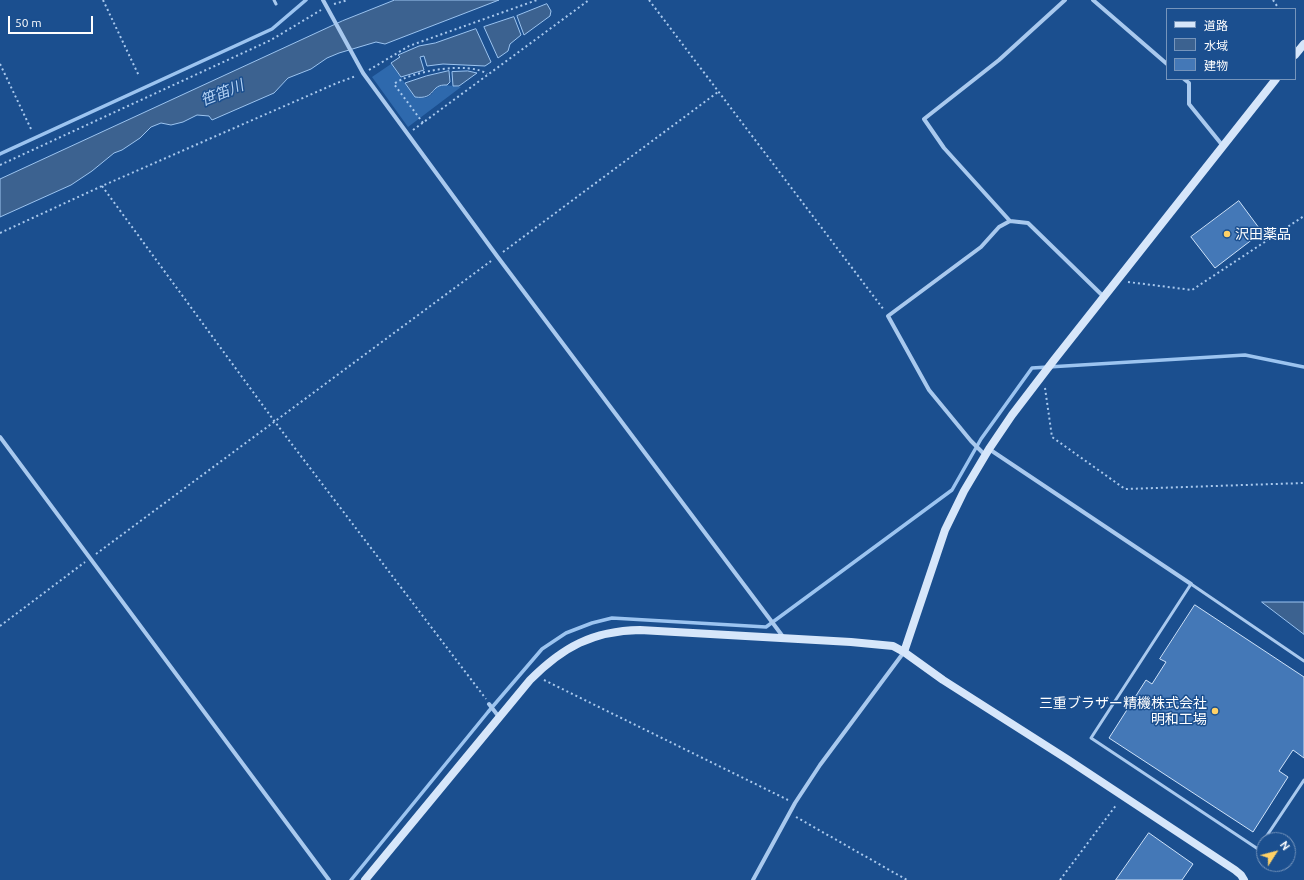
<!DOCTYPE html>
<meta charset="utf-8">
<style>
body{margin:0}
#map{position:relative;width:1304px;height:880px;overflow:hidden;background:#1b4f8f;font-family:Ubuntu,"Noto Sans JP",sans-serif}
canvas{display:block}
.legend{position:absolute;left:1166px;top:8px;width:130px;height:72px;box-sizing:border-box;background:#1b4f8f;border:1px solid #7695bc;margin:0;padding:5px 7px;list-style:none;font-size:12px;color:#fff}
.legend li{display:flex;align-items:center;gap:8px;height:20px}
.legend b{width:20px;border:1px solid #7695bc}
.north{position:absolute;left:1256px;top:832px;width:40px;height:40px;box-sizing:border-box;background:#1b4f8f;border:1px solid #7695bc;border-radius:50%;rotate:54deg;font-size:11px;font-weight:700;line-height:16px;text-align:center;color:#fff}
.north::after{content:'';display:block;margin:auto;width:14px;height:18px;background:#ffd166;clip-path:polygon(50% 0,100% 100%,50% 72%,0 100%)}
.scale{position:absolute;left:8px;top:16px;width:85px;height:18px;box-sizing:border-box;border:2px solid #fff;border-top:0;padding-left:5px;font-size:12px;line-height:14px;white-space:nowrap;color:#fff;-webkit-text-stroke:3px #1b4f8f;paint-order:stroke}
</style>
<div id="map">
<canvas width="1304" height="880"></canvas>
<ul class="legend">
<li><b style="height:5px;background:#d6e6fa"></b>道路</li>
<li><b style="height:11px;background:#3c6290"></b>水域</li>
<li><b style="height:11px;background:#4478b7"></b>建物</li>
</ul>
<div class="north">N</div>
<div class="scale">50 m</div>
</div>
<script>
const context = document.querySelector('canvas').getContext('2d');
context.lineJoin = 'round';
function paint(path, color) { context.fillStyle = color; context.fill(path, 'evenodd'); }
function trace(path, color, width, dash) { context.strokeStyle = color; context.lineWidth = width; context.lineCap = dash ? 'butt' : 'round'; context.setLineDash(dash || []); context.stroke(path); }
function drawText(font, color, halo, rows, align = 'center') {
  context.font = font + ' Ubuntu,"Noto Sans JP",sans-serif'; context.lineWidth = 3; context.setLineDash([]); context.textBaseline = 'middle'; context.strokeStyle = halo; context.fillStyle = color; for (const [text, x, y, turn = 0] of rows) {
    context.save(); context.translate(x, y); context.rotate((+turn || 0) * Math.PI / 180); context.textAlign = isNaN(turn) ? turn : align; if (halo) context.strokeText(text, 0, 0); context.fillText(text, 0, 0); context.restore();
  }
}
paint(new Path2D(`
 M391 64 415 97C423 99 429 99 434 91 436 89 436 87 438 86 444 83 455 87 461 87L408 127 372 77Z`), '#2e69ad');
const water = new Path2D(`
 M395 0H499L385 44 376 42 339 53 327 58 311 69 288 78 274 93 212 120 209 116 197 115 183 122 171 125 161 123 151 127 140 138 122 150 114 153 92 171 71 185 0 217V179L342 21Z
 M547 4 551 11 550 16 524 35 517 16Z
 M514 17 521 35 510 44 508 51 498 58 484 27Z
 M476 29 491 62 485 66 443 64 427 66 424 56 420 57 424 70 401 77 391 63 400 57 398 55 419 46 435 43Z
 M449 71 450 82 447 85C429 84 437 100 415 97L405 83 426 76Z
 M468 71 477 73 459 86H453L452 72Z
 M1262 602H1304V634Z`);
paint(water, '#3c6290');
trace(water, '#9cc4f0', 1);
trace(new Path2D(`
 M0 154 272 29 306 0
 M351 880 488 712 542 649 566 633 592 623 612 618 766 627 952 490 981 439 1032 368 1245 355 1304 367`), '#9cc4f0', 3.5);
const building = new Path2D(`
 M1239 201 1262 232 1215 268 1191 237Z
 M1195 605 1304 677V758L1293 750 1279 771 1288 777 1253 832 1109 738 1146 680 1152 684 1166 662 1160 659Z
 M1149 833 1193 864 1182 880H1116Z`);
paint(building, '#4478b7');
trace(building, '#cfe3fa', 1);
trace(new Path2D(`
 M103 0 139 76
 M649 0 884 310
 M1273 0 1279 9
 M334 4 348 0
 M0 64 31 129
 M369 70 409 46 537 0
 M423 123 394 84C411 71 470 61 487 74
 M413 130 589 0
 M0 165 271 40 321 10
 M102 186 275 422 486 699
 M0 233 102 186 337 83 356 76
 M503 252 718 92
 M1128 282 1192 290 1304 216
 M1045 388 1052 437 1125 489 1304 483
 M96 554 491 261
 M0 626 85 562
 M544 680 788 800
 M796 817 907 880
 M1060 880 1117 804`), '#a9c9ee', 2, [2, 3]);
trace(new Path2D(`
 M274 0 276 4
 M1304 661 1191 584 1091 738 1258 849 1304 780`), '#a9c9ee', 3);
trace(new Path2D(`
 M323 0 363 73 497 256 784 638
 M1093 0 1167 64
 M1184 79 1189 83V104L1223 146
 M1010 221 944 148 924 119 999 60 1065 0
 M0 437 329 880
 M989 449 1191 584
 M985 455 971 441 929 390 888 316 981 247 999 227 1010 221 1028 223 1104 297
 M489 704 499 717
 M753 880 795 803 820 765 904 652`), '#a9c9ee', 4);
trace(new Path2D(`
 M1295 55 1304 44
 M904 652 945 530 964 491 989 449 1012 415 1054 360 1276 79
 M365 880 530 680C563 647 592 631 640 630L851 642 893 646 904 652 943 680 1067 759 1235 870 1241 875 1244 880`), '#d6e6fa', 8);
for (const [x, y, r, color] of [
 [1227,234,4,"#ffd166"],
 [1215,711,4,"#ffd166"]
]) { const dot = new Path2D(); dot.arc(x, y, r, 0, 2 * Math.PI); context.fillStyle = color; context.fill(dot); trace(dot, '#1b4f8f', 1.5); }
drawText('14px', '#fff', '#1b4f8f', [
 ["沢田薬品",1235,234],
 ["三重ブラザー精機株式会社",1207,703,"right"],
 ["明和工場",1207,719,"right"]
], 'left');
drawText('italic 15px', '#b5d3f5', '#1b4f8f', [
 ["笹笛川",222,93,-22]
]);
</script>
